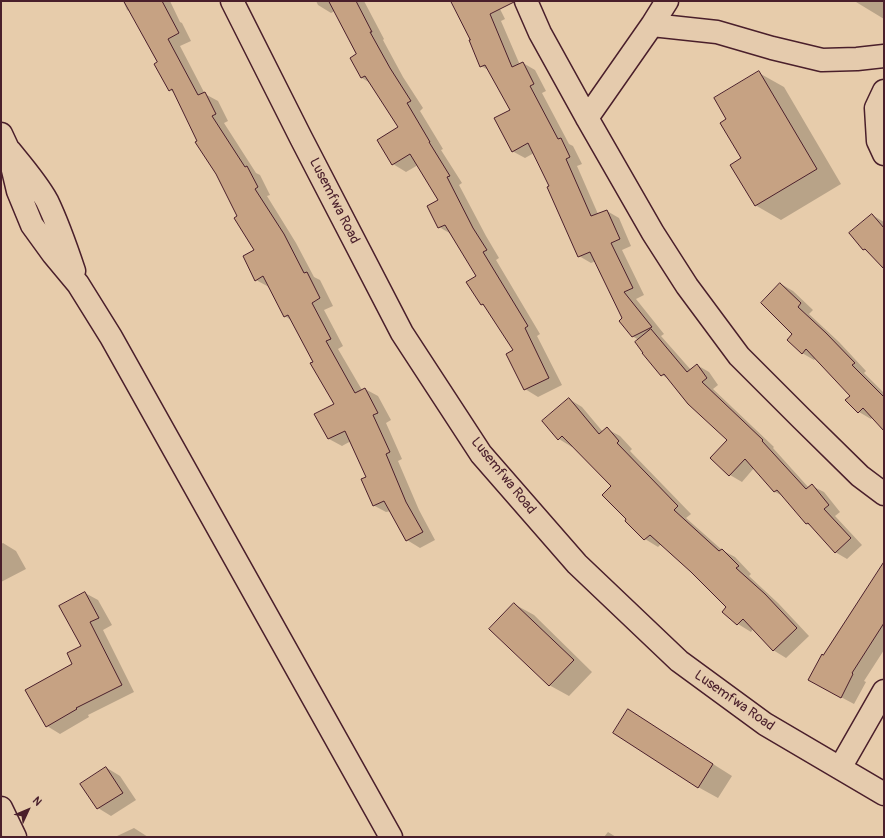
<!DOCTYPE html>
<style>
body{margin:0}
#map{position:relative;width:885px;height:838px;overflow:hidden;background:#e7ccab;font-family:Pangolin,sans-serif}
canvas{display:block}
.frame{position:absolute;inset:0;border:2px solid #4a1f2b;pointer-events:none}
.north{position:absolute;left:8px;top:790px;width:40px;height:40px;-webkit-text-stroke:3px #e5cbad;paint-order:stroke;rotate:46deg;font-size:11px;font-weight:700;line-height:16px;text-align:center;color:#4a1f2b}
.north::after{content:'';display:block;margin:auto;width:14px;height:18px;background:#4a1f2b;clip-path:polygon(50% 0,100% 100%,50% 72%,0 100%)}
</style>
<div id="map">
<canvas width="885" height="838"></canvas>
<div class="frame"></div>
<div class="north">N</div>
</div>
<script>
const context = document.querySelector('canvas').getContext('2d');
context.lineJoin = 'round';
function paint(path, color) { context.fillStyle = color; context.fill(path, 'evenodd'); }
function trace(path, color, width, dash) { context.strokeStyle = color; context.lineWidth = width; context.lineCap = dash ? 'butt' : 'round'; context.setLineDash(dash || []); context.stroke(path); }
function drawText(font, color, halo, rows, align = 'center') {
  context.font = font + ' Pangolin,sans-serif'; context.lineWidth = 3; context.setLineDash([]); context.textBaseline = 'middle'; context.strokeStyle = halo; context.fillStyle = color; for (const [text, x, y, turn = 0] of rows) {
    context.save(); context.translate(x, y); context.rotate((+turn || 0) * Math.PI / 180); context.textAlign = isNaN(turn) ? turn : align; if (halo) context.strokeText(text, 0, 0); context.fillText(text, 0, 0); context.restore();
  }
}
paint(new Path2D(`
 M123 1H170L180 22 182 23 191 41 180 46 205 94 218 101 228 121 224 123 256 173 260 175 270 195 267 196 296 243 314 277 320 280 333 306 324 310 343 346 338 349 362 390 365 389 378 396 391 420 386 423 402 459 398 461 419 510 435 540 420 548 407 540 391 511 386 512 373 505 368 477 351 441 342 446 329 439 316 415 335 405 292 321 285 316 269 287 256 280V251L217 173 199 141 175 93 170 90 158 63 131 12 127 10Z
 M316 1H364L384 39 383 40 403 77 423 108 420 111 443 149 441 150 462 183 459 185 486 236 499 258 496 260 540 334 537 336 562 385 538 397 525 389 514 351 487 308 481 304 478 277 453 235 439 227V201L418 165 406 172 393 164 399 128 370 83 362 78 351 58 358 55 335 11 331 13 318 5Z
 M459 1H496L505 19 501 21 520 65 523 63 535 70 546 91 542 93 569 144 573 146 582 164 577 166 598 214 607 211 619 218 631 246 622 250 644 295 636 299 664 334 661 336 691 370 697 365 709 372 718 385 713 389 774 447 773 448 809 488 812 486 824 492 840 512 835 516 862 545 847 559 835 552 813 527 807 524 785 497 775 492 754 468 742 482 730 475 712 458 728 440 669 379 662 375 639 340 632 336 596 261 591 263 579 256 550 187 534 153 525 158 512 151 511 111 490 71 481 66Z
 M856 1H884V19L856 2Z
 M759 73 784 87 841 184 781 220 755 205 742 159 728 119Z
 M872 215 884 222V267L869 252 864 249Z
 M781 284 793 291 813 310 809 314 839 342 866 371 864 373 884 393V429L873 417 871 419 859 412 847 400 851 396 816 358 814 360 802 353 794 334Z
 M569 399 582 407 603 432 607 429 620 436 632 449 630 451 691 514 686 518 722 550 735 557 751 574 749 576 778 603 809 636 786 658 773 650 753 629 751 632 738 624 723 612 727 607 692 572 661 544 658 547 645 539 626 521 628 519 612 486 573 446 572 447 559 439Z
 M3 543 16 551 26 569 1 582V544Z
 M884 564V650L864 681 866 682 854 704 822 687 824 656Z
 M85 593 98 600 112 625 103 630 134 692 88 715 89 717 60 734 47 726 73 664 83 646Z
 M514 604 534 615 592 672 569 696 549 685Z
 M629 711 732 776 718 798 698 787Z
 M107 768 120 776 136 800 111 816 98 808Z
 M134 828 148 837H115Z
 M608 832 616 837H604Z`), '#0003');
const building = new Path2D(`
 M124 1H162L179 33 168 39 198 95 205 92 216 114 212 116 245 167 247 166 258 187 255 189 284 234 304 273 307 272 320 298 312 303 331 339 326 341 355 393 365 388 378 413 373 415 390 452 386 454 406 502 423 532 406 541 384 501 373 506 361 479 366 477 345 431 328 439 314 414 334 404 310 363 313 362 288 315 284 317 263 276 255 281 243 256 254 250 234 218 237 216 216 174 195 142 197 141 172 89 169 91 154 64 157 62Z
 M329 1H356L372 32H370L390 68 411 101 407 103 430 142H429L450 176 447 177 473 228 487 250 483 252 528 326 525 328 549 378 524 390 506 354 513 350 483 304 481 305 466 282 476 276 445 225 438 228 427 206 438 200 410 154 392 165 377 140 398 127 365 76 361 78 350 58 356 54Z
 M451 1H514V2L490 14 512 67 523 62 534 84 530 86 558 139 561 138 570 157 566 159 591 216 607 210 620 239 611 243 633 288 624 292 652 327 632 337 619 321 622 318 590 252 578 257 547 187 549 186 528 143 512 152 494 118 510 110 485 65 480 67 469 40H470Z
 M759 71 817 169 755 206 730 165 741 158 720 123 726 119 714 98Z
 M872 214 884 228V269L865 249 863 250 849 233Z
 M780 283 801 303 798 307 826 333 855 363 852 365 884 397V431L863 408 858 413 845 400 850 396 806 349 802 354 787 340 792 334 761 303Z
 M651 329 687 372 697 364 707 378 702 382 763 440 762 441 806 489 812 484 829 505 824 509 851 538 835 553 808 523 806 524 777 490 774 492 745 459 729 476 710 458 727 440 688 404 664 374 661 376 642 353H643L635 342Z
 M569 398 599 434 607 427 619 441 617 443 678 506 674 510 719 551 722 549 739 566 736 568 765 594 797 628 773 651 743 619 737 625 722 612 726 607 691 572 650 535 644 540 625 521 626 519 602 495 611 486 562 436 558 440 542 421Z
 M884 562V623L852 673 853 674 841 698 808 680 822 654 823 655Z
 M85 592 99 618 90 622 122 685 76 708 77 709 46 727 25 690 72 664 67 653 81 646 59 606Z
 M514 603 574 660 549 686 489 629Z
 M628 709 713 764 698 788 613 733Z
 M106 767 123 793 97 809 80 784Z`);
paint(building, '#c6a283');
trace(building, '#4a1f2b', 1);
const minor = new Path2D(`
 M232 1 301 138 402 333 481 454 577 564 679 661 765 724 884 794
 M526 1 540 33 587 118 653 233 687 286 739 356 801 418 860 476 884 494
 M652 25 717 32 772 48 822 60 857 59 884 56
 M884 91 876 108 878 141 884 154
 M587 118 652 25 667 1
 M1 134 8 149 18 191 32 225 53 254 78 284 111 337 391 837
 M10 151C23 167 37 183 47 201 58 224 66 247 74 271
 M840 768 884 691
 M1 808 15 837`);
trace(minor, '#4a1f2b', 25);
trace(minor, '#e5cbad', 22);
drawText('14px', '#4a1f2b', '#e5cbad', [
 ["Lusemfwa Road",334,201,63],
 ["Lusemfwa Road",503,476,51],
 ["Lusemfwa Road",734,701,35]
]);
</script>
